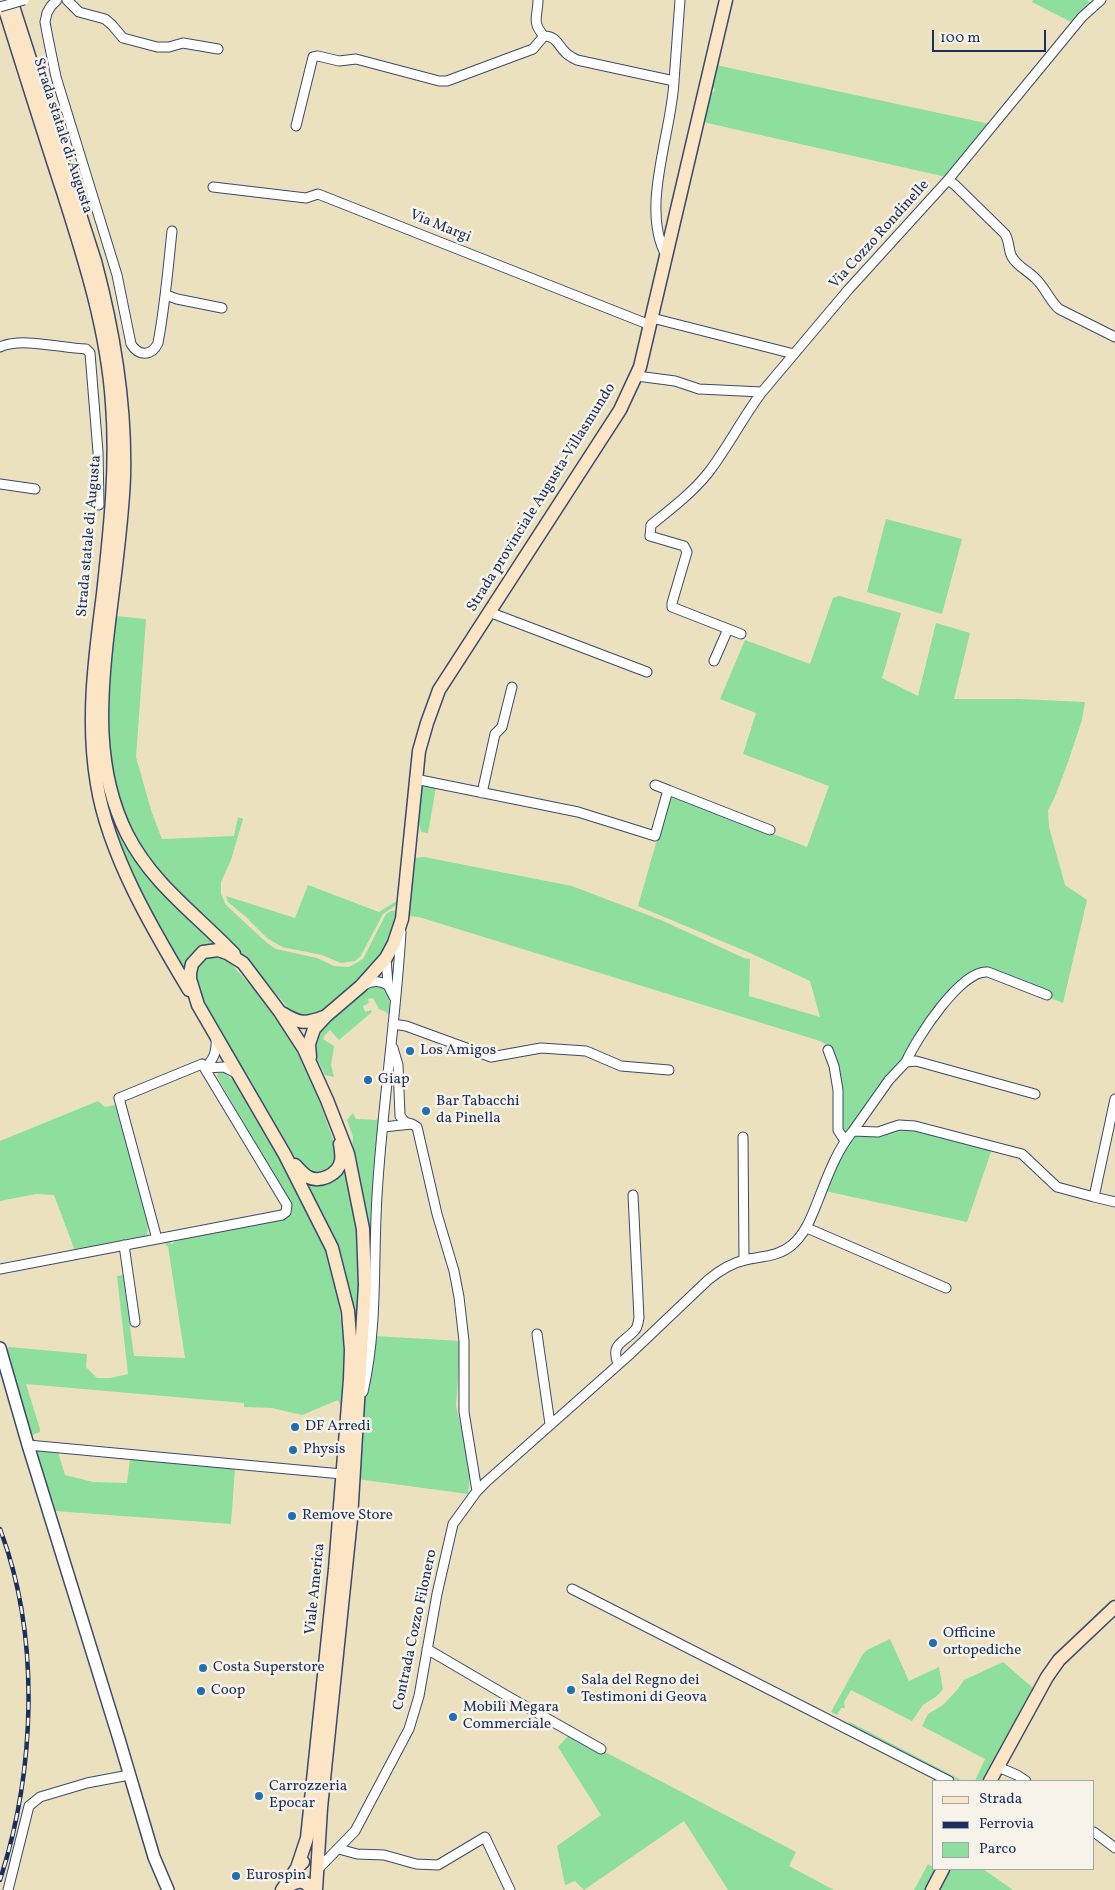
<!DOCTYPE html>
<style>
body{margin:0}
#map{position:relative;width:1115px;height:1890px;overflow:hidden;background:#ebe1bf;font-family:Vollkorn,serif}
canvas{display:block}
.legend{position:absolute;left:932px;top:1780px;width:162px;height:90px;box-sizing:border-box;background:#f7f3e8;border:1px solid #9fa5b1;margin:0;padding:6px 9px;list-style:none;font-size:15px;color:#1b2f5e}
.legend li{display:flex;align-items:center;gap:10px;height:25px}
.legend b{width:25px;border:1px solid #9fa5b1}
.scale{position:absolute;left:932px;top:30px;width:114px;height:22px;box-sizing:border-box;border:2px solid #1b2f5e;border-top:0;padding-left:6px;font-size:15px;line-height:18px;white-space:nowrap;color:#1b2f5e;-webkit-text-stroke:4px #f7f3e8;paint-order:stroke}
</style>
<div id="map">
<canvas width="1115" height="1890"></canvas>
<ul class="legend">
<li><b style="height:6px;background:#fce5c4"></b>Strada</li>
<li><b style="height:6px;background:#1b2f5e"></b>Ferrovia</li>
<li><b style="height:14px;background:#8ede9d"></b>Parco</li>
</ul>
<div class="scale">100 m</div>
</div>
<script>
const context = document.querySelector('canvas').getContext('2d');
context.lineJoin = 'round';
function paint(path, color) { context.fillStyle = color; context.fill(path, 'evenodd'); }
function trace(path, color, width, dash) { context.strokeStyle = color; context.lineWidth = width; context.lineCap = dash ? 'butt' : 'round'; context.setLineDash(dash || []); context.stroke(path); }
function drawText(font, color, halo, rows, align = 'center') {
  context.font = font + ' Vollkorn,serif'; context.lineWidth = 5; context.setLineDash([]); context.textBaseline = 'middle'; context.strokeStyle = halo; context.fillStyle = color; for (const [text, x, y, turn = 0] of rows) {
    context.save(); context.translate(x, y); context.rotate((+turn || 0) * Math.PI / 180); context.textAlign = isNaN(turn) ? turn : align; if (halo) context.strokeText(text, 0, 0); context.fillText(text, 0, 0); context.restore();
  }
}
paint(new Path2D(`
 M1033 0H1087L1092 3 1073 23 1032 2Z
 M716 65 990 124 946 177 703 122 710 93 714 92 715 89 711 87Z
 M886 519 962 539 942 614 867 592Z
 M839 596 901 613 882 678 918 696 936 623 970 633 954 699H1019L1085 702 1082 720 1068 762 1054 799 1048 810 1049 827 1065 885 1087 900 1063 1003 1050 998V993L990 968 978 969 949 992 934 1009 901 1063 845 1136 840 1129 829 1046 820 1041 419 917 407 916 414 858 424 857 572 886 661 920 744 958 750 959 749 996 820 1017 810 981 750 953 638 906 670 794 807 847 829 786 743 754 756 713 720 699 745 640 810 664 833 598Z
 M116 616 146 619 136 757 151 810 162 839 234 836 238 817 243 819 231 860 221 882V894L226 905 267 943 276 949 317 958 334 966 349 967 363 959 386 914 391 911 398 910C396 919 394 928 391 937 380 965 339 1002 312 1017L295 1015 291 1011C269 986 248 960 225 937 205 917 183 900 164 880 135 847 116 803 110 760 104 712 111 664 116 616Z
 M99 751 115 818 217 944 185 971 180 972 125 862 105 800Z
 M427 785 436 787 428 833 421 832 417 816 420 787Z
 M308 885 379 912 400 899 399 903 383 914 360 957 355 961 341 963 322 955 282 947 267 938 246 917 228 902 226 896 295 918Z
 M216 955 231 964 251 986 282 1027 300 1056 314 1086 337 1151 333 1169 314 1175 300 1166 196 988 195 966 199 960Z
 M376 986C392 989 390 1003 389 1016L386 1012 379 1009 373 998 368 999 369 1003 363 1006 365 1012 371 1010 372 1012 339 1040 330 1030 325 1035 323 1039 334 1046 331 1065 334 1077 325 1075 313 1051 316 1033 367 989Z
 M218 1073H224L234 1081 269 1140 321 1236 330 1261 339 1303 345 1359 342 1408 338 1400 302 1415 272 1408 244 1407V1403L26 1384 40 1429V1432L32 1435 29 1432 9 1368 6 1349 9 1347 87 1354 86 1367 97 1378H110L128 1374 117 1276 123 1275 134 1356 185 1358 168 1246H166L165 1242 168 1241 172 1244 178 1239 288 1218 292 1211 290 1202 220 1082 217 1076Z
 M98 1101 105 1107 115 1105 148 1220 147 1237 75 1251 54 1195 36 1194 0 1201V1141Z
 M353 1113 356 1119 376 1120 380 1115 368 1360 369 1246 364 1202 352 1150 353 1137 347 1120Z
 M903 1127 992 1149 967 1222 825 1191C831 1177 843 1141 857 1135Z
 M344 1167 357 1215 360 1260 357 1328C351 1276 326 1230 306 1183Z
 M375 1336 461 1341 456 1406 469 1462 470 1474 468 1494 357 1479 363 1402 370 1375Z
 M37 1450 58 1452 65 1475 93 1482 127 1483 130 1459 235 1468 231 1524 55 1511Z
 M890 1639 909 1681 939 1667 943 1689 937 1696 923 1705 912 1721 851 1690 844 1702 845 1708H841L837 1715 831 1712 863 1654 867 1650Z
 M1003 1662 1033 1688 982 1781H975L985 1759 922 1726 928 1714 943 1705 958 1689 964 1680Z
 M850 1722 961 1780 959 1781 849 1724Z
 M568 1736 600 1752H605L796 1852 789 1866 834 1890H728L684 1821 584 1890 575 1881 565 1885 557 1846 601 1815 558 1747Z
 M928 1864 936 1869 926 1890H914Z
 M950 1869H983L1013 1890H939Z`), '#8ede9d');
const minor = new Path2D(`
 M57 0 51 6 47 13 45 22 48 38 56 77 117 275 131 344C139 357 152 356 158 343 165 306 168 269 172 231
 M67 0 79 12 105 19 112 25 123 38 157 47H169L183 43 218 49
 M538 0C538 16 531 22 544 36
 M674 81 680 0
 M296 126 313 57 318 56 339 61 356 59 439 81H447L533 49 544 36C557 36 558 46 566 53 569 56 573 58 577 60L674 81C672 132 640 208 666 255
 M948 180 955 185 1005 234C1010 242 1008 250 1012 257 1017 266 1028 271 1035 278 1045 287 1049 300 1059 309L1115 337
 M213 187 306 198 318 194 650 325
 M166 295 177 299 222 308
 M652 318 794 354
 M0 347C22 337 60 348 86 349L90 353 98 452 99 505
 M637 376 675 381 699 389 762 392 848 290 948 180 1082 17 1101 0
 M0 484 35 489
 M489 612 647 672
 M741 634 672 607V603L687 552 684 546 650 536 651 525C671 509 692 493 708 473 728 447 743 417 762 392
 M714 661 728 629
 M415 779 578 812 655 836 668 790 770 830
 M655 785 668 790
 M482 793 495 734 502 727 512 687
 M386 958 388 985
 M364 985C373 980 380 981 388 985L394 997
 M393 1024 406 1026 491 1057 541 1048 586 1051 621 1066 669 1070
 M393 1048 398 1065 400 1116 405 1122 412 1124
 M828 1050 834 1066 838 1090V1130L845 1141
 M906 1062C916 1039 961 969 988 972L1047 995
 M205 1068 224 1067 238 1074
 M205 1068C214 1059 217 1051 216 1039
 M383 1127 412 1124 417 1127 437 1214 454 1271 459 1297 464 1341V1412L477 1491
 M853 1131 889 1080 906 1062 916 1061 1035 1094
 M743 1137 744 1260
 M1094 1197 1115 1202
 M807 1228 946 1288
 M124 1245 135 1322
 M0 1269 282 1215 286 1212 287 1205 202 1064 119 1098 157 1239
 M537 1334 550 1424
 M618 1364C610 1343 624 1343 635 1330 638 1327 638 1322 639 1318L633 1195
 M363 1392C378 1327 373 1261 377 1196 382 1108 396 1020 401 932
 M28 1445 342 1474
 M572 1589 949 1781
 M427 1649 509 1697 601 1749
 M998 1767 1017 1775 1026 1781
 M1094 1832 1115 1848
 M339 1849 357 1854 384 1855 416 1864 438 1865 485 1837 510 1890
 M317 1870 355 1831 409 1729 419 1696 437 1594 453 1524 477 1491 486 1482 627 1357 708 1280C719 1271 731 1263 745 1260 762 1256 778 1257 792 1245 805 1234 811 1218 817 1203 827 1178 836 1151 853 1131L878 1132 899 1125 915 1126 1022 1154 1057 1187 1094 1197 1115 1099
 M8 1890 29 1806 40 1797 87 1783 129 1775`);
const tertiary = new Path2D(`
 M0 1348 28 1445 119 1739 154 1857 168 1890`);
const secondary = new Path2D(`
 M2 0C22 64 42 128 63 192 85 261 107 330 112 403 117 467 110 530 103 594 95 657 86 720 97 784 108 854 153 930 189 990
 M11 0 95 261C114 332 126 403 124 477 122 528 114 579 108 631 100 699 95 770 127 834 153 885 196 914 234 954
 M282 1013C300 1024 305 1024 324 1017
 M310 1057 309 1044 314 1029 326 1016 361 986 386 958 394 943 402 919 419 751 427 723 439 690 620 410 640 367 726 0
 M295 1165C299 1169 303 1174 308 1177 320 1183 338 1175 341 1161 342 1156 341 1150 340 1144
 M990 1781 1047 1677 1059 1660 1115 1607
 M297 1868 307 1838 335 1569 350 1379 351 1350 348 1311 332 1248 285 1155 198 1005 190 979V973L192 964 203 952 218 950 227 953 243 963 280 1012 304 1049 327 1100 348 1154 363 1229 365 1285 351 1519 321 1808 316 1890
 M285 1888C294 1882 305 1877 311 1890
 M282 1890 297 1868 303 1862
 M932 1890 943 1869`);
trace(minor, '#3a4a6d', 11);
trace(tertiary, '#3a4a6d', 14);
trace(secondary, '#3a4a6d', 15);
trace(minor, '#fff', 9);
trace(tertiary, '#fff', 11);
trace(secondary, '#fce5c4', 12);
const rail = new Path2D(`
 M0 1529C41 1637 35 1772 0 1880`);
trace(rail, '#1b2f5e', 4.5);
trace(rail, '#f7f3e8', 2.5, [8]);
const minorBridge = new Path2D(`
 M0 7 24 0`);
trace(minorBridge, '#3a4a6d', 11, []);
trace(minorBridge, '#fff', 9);
for (const [x, y, r, color] of [
 [410,1051,5,"#1f6fb2"],
 [368,1080,5,"#1f6fb2"],
 [426,1111,5,"#1f6fb2"],
 [295,1427,5,"#1f6fb2"],
 [293,1450,5,"#1f6fb2"],
 [292,1516,5,"#1f6fb2"],
 [933,1643,5,"#1f6fb2"],
 [203,1668,5,"#1f6fb2"],
 [571,1690,5,"#1f6fb2"],
 [201,1691,5,"#1f6fb2"],
 [453,1717,5,"#1f6fb2"],
 [259,1796,5,"#1f6fb2"],
 [236,1876,5,"#1f6fb2"]
]) { const dot = new Path2D(); dot.arc(x, y, r, 0, 2 * Math.PI); context.fillStyle = color; context.fill(dot); trace(dot, '#f7f3e8', 2); }
drawText('15px', '#1b2f5e', '#f7f3e8', [
 ["Strada statale di Augusta",62,136,72],
 ["Via Margi",440,227,22],
 ["Via Cozzo Rondinelle",880,235,-48],
 ["Strada provinciale Augusta-Villasmundo",542,498,-58],
 ["Strada statale di Augusta",90,536,-85],
 ["Viale America",316,1589,-84],
 ["Contrada Cozzo Filonero",416,1630,-78]
]);
drawText('15px', '#1b2f5e', '#f7f3e8', [
 ["Los Amigos",420,1051],
 ["Giap",378,1080],
 ["Bar Tabacchi",436,1102],
 ["da Pinella",436,1119],
 ["DF Arredi",305,1427],
 ["Physis",303,1450],
 ["Remove Store",302,1516],
 ["Officine",943,1634],
 ["ortopediche",943,1651],
 ["Costa Superstore",213,1668],
 ["Sala del Regno dei",581,1681],
 ["Testimoni di Geova",581,1698],
 ["Coop",211,1691],
 ["Mobili Megara",463,1708],
 ["Commerciale",463,1725],
 ["Carrozzeria",269,1787],
 ["Epocar",269,1804],
 ["Eurospin",246,1876]
], 'left');
</script>
